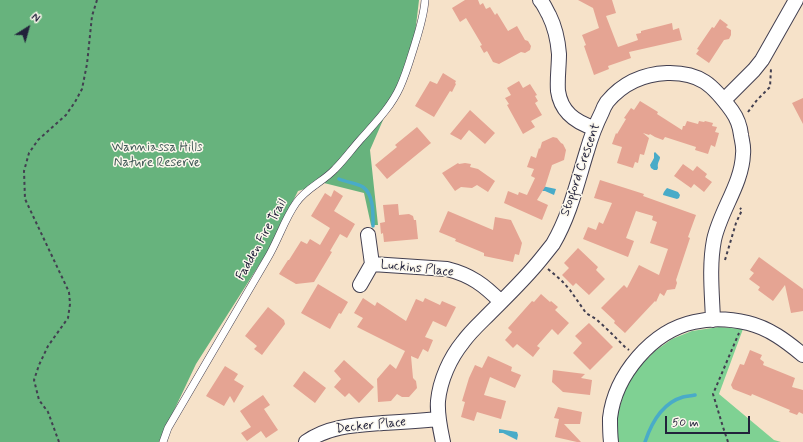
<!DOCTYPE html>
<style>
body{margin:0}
#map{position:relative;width:803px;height:442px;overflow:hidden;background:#f6e2c9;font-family:Mynerve,sans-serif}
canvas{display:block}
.north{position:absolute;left:8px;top:8px;width:40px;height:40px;-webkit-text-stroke:3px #fbf7ec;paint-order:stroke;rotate:37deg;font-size:11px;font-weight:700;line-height:16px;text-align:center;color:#22223b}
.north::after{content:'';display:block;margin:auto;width:14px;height:18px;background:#22223b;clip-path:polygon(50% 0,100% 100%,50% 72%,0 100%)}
.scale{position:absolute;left:665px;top:416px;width:85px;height:18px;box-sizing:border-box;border:2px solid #22223b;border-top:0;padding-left:5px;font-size:12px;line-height:14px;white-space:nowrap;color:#22223b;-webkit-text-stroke:3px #fbf7ec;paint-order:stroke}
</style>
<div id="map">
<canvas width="803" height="442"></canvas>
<div class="north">N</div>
<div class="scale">50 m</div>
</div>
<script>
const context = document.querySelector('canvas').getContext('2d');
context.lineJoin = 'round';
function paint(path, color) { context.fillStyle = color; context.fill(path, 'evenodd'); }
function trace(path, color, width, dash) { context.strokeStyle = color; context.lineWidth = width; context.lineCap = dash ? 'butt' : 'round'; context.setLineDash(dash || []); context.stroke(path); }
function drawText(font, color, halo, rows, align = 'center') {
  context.font = font + ' Mynerve,sans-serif'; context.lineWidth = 3; context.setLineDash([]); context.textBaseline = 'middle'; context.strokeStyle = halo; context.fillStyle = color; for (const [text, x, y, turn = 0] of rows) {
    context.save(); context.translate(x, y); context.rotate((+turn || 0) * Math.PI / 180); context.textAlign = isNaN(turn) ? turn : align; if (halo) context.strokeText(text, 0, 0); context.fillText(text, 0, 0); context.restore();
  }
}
paint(new Path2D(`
 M719 327 743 329 719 394 774 440 781 442H618V413L625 390 638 368 655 351 672 339 692 331Z`), '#7fd193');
paint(new Path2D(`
 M0 0H419L413 51 370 150 378 225H371L364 193 324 183 298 191 268 251 196 364 159 442H0Z`), '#67b37d');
paint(new Path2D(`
 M655 152 660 157C660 161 657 162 658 168L657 170H654L651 168 650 165 654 158V153Z
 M542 186 556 189 554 195 545 191H541Z
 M667 188 678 192 680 195 679 198 677 199 663 195C663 193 665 190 667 188Z
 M499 429 517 432 518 435 517 440 503 433H499Z`), '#49abc8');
trace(new Path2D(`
 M339 179C346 182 356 183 363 187 374 195 373 214 373 226
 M645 442C651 424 662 403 683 397 687 396 691 396 695 395`), '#49abc8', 3.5);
paint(new Path2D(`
 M465 0H478L480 5 483 3 486 9 490 7 495 15 497 13 508 31 517 26 525 40 528 41 531 46 530 50 525 53 521 52 499 64 493 62 487 51 484 53 480 46 482 45 466 18 460 22 452 8Z
 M578 0H612L616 13 606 16 618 47 638 40 636 34 641 33V31L672 23 673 30 679 28 682 40 629 52 631 58 608 66 609 69 594 75 584 46 586 45 582 35 599 28 593 8Z
 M720 19 728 25 726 27 731 30V35L729 39 724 40 709 63 696 54 699 50 697 49 712 27 714 28Z
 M443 73 456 81 455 83 456 84 452 92 450 91 434 117 415 106 430 81 437 84Z
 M519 81 523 88 530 84 537 95 535 96 538 101 535 103 542 115 531 121 535 127 523 134 507 105 509 104 505 98 511 95 507 88Z
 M803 98V124L792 103Z
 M640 101 658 112 657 114 682 130 683 126H685L687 121 698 124 699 121 704 122 705 121 713 123 712 126 717 127 715 132 719 133 715 147 711 145 708 154 695 150 696 147 665 137 663 140 655 137 650 134 649 135 643 133 649 138 644 155 640 154 638 163 635 162 633 168 617 163 622 147 612 144 616 133 617 134 626 119 624 118 631 108 634 110Z
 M470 110 495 133 485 144 469 130 461 140 450 134Z
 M417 127 431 143 387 179 375 165 397 147 395 145Z
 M553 137 557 138 561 143 563 144 566 150 564 160 552 165 545 187 537 200 548 205 542 220 504 203 508 191 518 195 519 192 527 195 535 178 531 176 534 169 527 167 531 156 536 158 539 148 540 149 542 142Z
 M458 163 459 164 465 163 471 164 470 167 478 169 495 181 488 192 477 185 472 188 461 187 455 191 442 173Z
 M683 164 693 171 697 166 707 174 705 177 712 182 704 192 694 184 691 188 674 176Z
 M600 180 644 194 643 196 696 215 688 237 690 238 676 280 677 283 675 289 667 290 664 296 660 293 656 302 655 301 625 333 614 323 615 321 601 308 624 285 627 288 639 265 659 275 668 249 650 243 657 222 652 220 653 216 636 211 626 238 634 241 628 257 583 239 588 227 596 230 599 222 603 224 612 203 594 198Z
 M334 190 343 196 334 211 355 224 347 238 340 234 330 251 332 252 314 282 296 284 279 274 288 260H289L301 241 307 244 310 239 320 245 330 228 311 216 325 193 331 197Z
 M398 204 399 215 409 214 413 216 414 220H416L418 239 384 242 383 233 381 234 380 223 385 222 383 205Z
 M448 211 493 230 495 217 511 220 522 243 519 255 515 254 513 262 484 256V253L455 241 456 239 439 232Z
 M578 248 598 267 596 270 605 279 589 295 576 283 573 286 562 275 569 268 564 263Z
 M759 257 803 289V311L791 313 785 285 773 301 758 290 760 287 749 279 754 273 750 270Z
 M318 284 348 302 341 314 339 313 330 329 301 313Z
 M541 294 550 302 551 301 558 307 555 310 569 323 558 335 552 329 537 346 540 348 533 357 517 344 513 348 505 340 512 332 508 328 532 301 534 302Z
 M363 298 375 306 377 302 406 321 416 299 423 302 425 298 440 305 442 301 456 307 446 327 433 321 425 337 433 340 428 352 423 349 418 359 411 356 413 378 416 381 417 388 409 397H402L397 394 391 401 378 402 377 379 390 364 396 369 405 351 357 327 363 318 354 313Z
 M268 307 284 320 285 324 262 355 254 349 257 346 245 336Z
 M589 323 613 347 590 370 573 353 582 343 575 336Z
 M750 350 762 355 760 359 764 362 763 365 795 378 792 387 803 390V414L799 412 797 415 789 412 790 410 752 394 751 396 733 389 731 385 740 364 744 365Z
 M488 356 512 367 511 371 521 375 515 388 490 377 484 395 506 401 501 419 477 412 474 421 461 417 465 402 462 401 469 378 475 365 482 368Z
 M344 360 374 387 359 403 349 393 345 397 334 387 341 379 334 371Z
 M225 366 238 374 234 380 244 386 234 403 230 396 224 406 206 396Z
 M553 370 585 374 581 378 592 380 590 395 563 392 552 382Z
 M304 371 326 388 315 403 293 386Z
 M263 395 270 405 264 409 278 430 266 438 261 431 247 441 241 433 251 427 240 411Z
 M558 407 582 412 580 424H564L581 442H577L555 437 559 419 554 418Z`), '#e5a493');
const service = new Path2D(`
 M163 442 168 428C201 372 234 316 267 259 278 241 284 220 296 203 306 188 323 182 335 169 344 160 352 149 360 140 375 123 391 107 400 87 406 74 410 60 414 47 419 31 424 16 425 0`);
const minor = new Path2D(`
 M540 0C544 4 546 10 549 15 555 27 558 41 559 54 559 66 557 79 558 91 561 112 575 122 594 128
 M724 100 754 70 762 60 796 0
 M368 235 372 264
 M360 285 372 264 447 269C471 275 484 285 501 302
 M306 442C328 426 356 425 383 423 401 422 419 421 438 419
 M443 442C440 428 437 415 438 401 440 380 450 358 463 342 470 332 480 323 489 314 507 296 525 279 541 259 545 254 549 249 553 244 570 215 577 183 587 151 591 137 595 126 602 112 603 109 605 105 607 102 622 84 643 74 667 73 700 72 713 85 732 111 737 118 740 126 741 135 742 141 744 147 743 154 742 184 720 211 714 240 709 266 712 293 713 320
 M611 442C610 434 610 425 610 418 615 375 652 331 694 322 711 318 731 319 748 323 769 328 786 341 803 355`);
trace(service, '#423f50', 8);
trace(minor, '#423f50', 16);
trace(new Path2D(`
 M748 112 757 100 770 87 771 69
 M725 260 736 223 742 210 740 208
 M548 269 561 280 570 290 586 313 596 319 609 331 625 347 629 350
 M59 442 48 412 39 400 34 380 39 365 48 346 68 318 70 304 69 292 25 199 24 171 29 153 38 140 66 115 75 102 82 89 87 64 92 16 97 0
 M728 442 723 427 713 394 739 333`), '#423f50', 2, [3, 3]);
trace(service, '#fff', 7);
trace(minor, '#fff', 14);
drawText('13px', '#3e5755', '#fbf7ec', [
 ["Wanniassa Hills",157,148],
 ["Nature Reserve",157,163]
]);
drawText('13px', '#22223b', '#fbf7ec', [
 ["Stopford Crescent",581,170,-71],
 ["Fadden Fire Trail",262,240,-61],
 ["Luckins Place",417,269,6],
 ["Decker Place",371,426,-6]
]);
</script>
